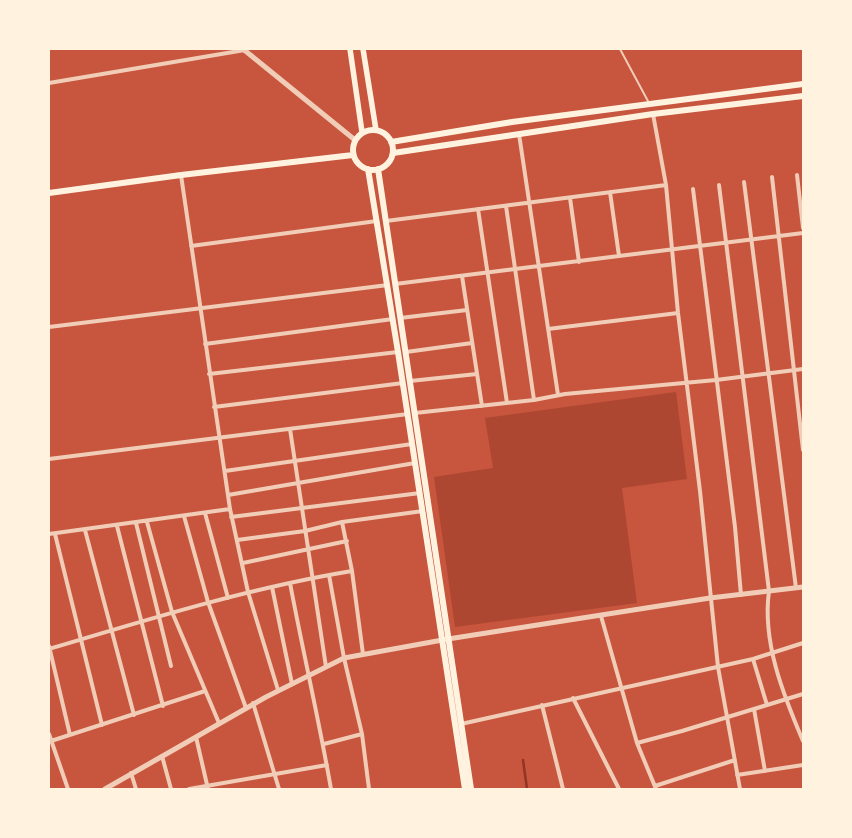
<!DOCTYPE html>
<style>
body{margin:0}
#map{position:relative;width:852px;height:838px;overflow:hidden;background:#c8553d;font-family:Roboto,sans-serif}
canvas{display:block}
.frame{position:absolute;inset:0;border:50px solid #fff3e0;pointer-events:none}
</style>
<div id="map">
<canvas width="852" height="838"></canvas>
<div class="frame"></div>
</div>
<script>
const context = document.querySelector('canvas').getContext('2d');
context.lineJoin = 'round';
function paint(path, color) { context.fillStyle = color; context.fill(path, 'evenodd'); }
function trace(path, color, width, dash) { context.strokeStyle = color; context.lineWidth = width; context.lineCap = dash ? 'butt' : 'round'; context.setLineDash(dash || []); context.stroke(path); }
paint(new Path2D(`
 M676 392 687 479 622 488 637 603 455 627 434 477 493 468 485 418Z`), '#ae4732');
trace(new Path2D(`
 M523 760 527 789`), '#8f3625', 2.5);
trace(new Path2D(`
 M620 49 649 103`), '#f1ccb7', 2);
trace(new Path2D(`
 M49 83 245 50
 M653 114 666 185 678 313 700 491 718 667 740 789
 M519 134 558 395
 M181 175 230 509 248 592 278 690
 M797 175 803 228
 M772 177 803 450
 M744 182 796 588
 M719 185 769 591C762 642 783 694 803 741
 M693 189 735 527 741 595
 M610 192 619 256
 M570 198 579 262
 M506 206 534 400
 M478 209 507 403
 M386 221 666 185
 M191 246 377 221
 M462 276 482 406
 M395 284 803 233
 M400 318 467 310
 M49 327 388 285
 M548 329 678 313
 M205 344 393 319
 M406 352 472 343
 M209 374 398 352
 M410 381 477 374
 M214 407 403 383
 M415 413 534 400 565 394 716 380 803 369
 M290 429 326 667
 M49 459 408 414
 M225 471 412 444
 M228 495 415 463
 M205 513 228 598
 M184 516 208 602 246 708
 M231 517 420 493
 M147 522 172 612 219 723
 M342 522 352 571 363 654
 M136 523 171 666
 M117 526 163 706
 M85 530 134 715
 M49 534 230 509
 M55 534 102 725
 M237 540 305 531 342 522 423 511
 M243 563 347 541
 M329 575 344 658 362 734 369 789
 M290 583C303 652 319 720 331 789
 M272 587 292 684
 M601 616 637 743 656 789
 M49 646 70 735
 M49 649C149 619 249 588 352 571
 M753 659 767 705
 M573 698 619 789
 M253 703 279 789
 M542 705 563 789
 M754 709 765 771
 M461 724 753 659 803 643
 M49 734 68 789
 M196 737 208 789
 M51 741 205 691
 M637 743 682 731 803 694
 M324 744 362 734
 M162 756 171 789
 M131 773 136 789
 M737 775 803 765
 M655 786 735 760
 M189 789 327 765`), '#f1ccb7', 4);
trace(new Path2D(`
 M243 49 355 140
 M105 789 266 697 344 658 448 639 710 598 803 587`), '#f1ccb7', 5);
trace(new Path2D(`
 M350 49 362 132
 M363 49 376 130`), '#fff3e0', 5.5);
trace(new Path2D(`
 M353 150a20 20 0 1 1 40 0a20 20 0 1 1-40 0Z
 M391 142 512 122 803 84
 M393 153 653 114 803 96
 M368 169 398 352 465 789
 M378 169 471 789
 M49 193 181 175 353 155`), '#fff3e0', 6);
</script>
